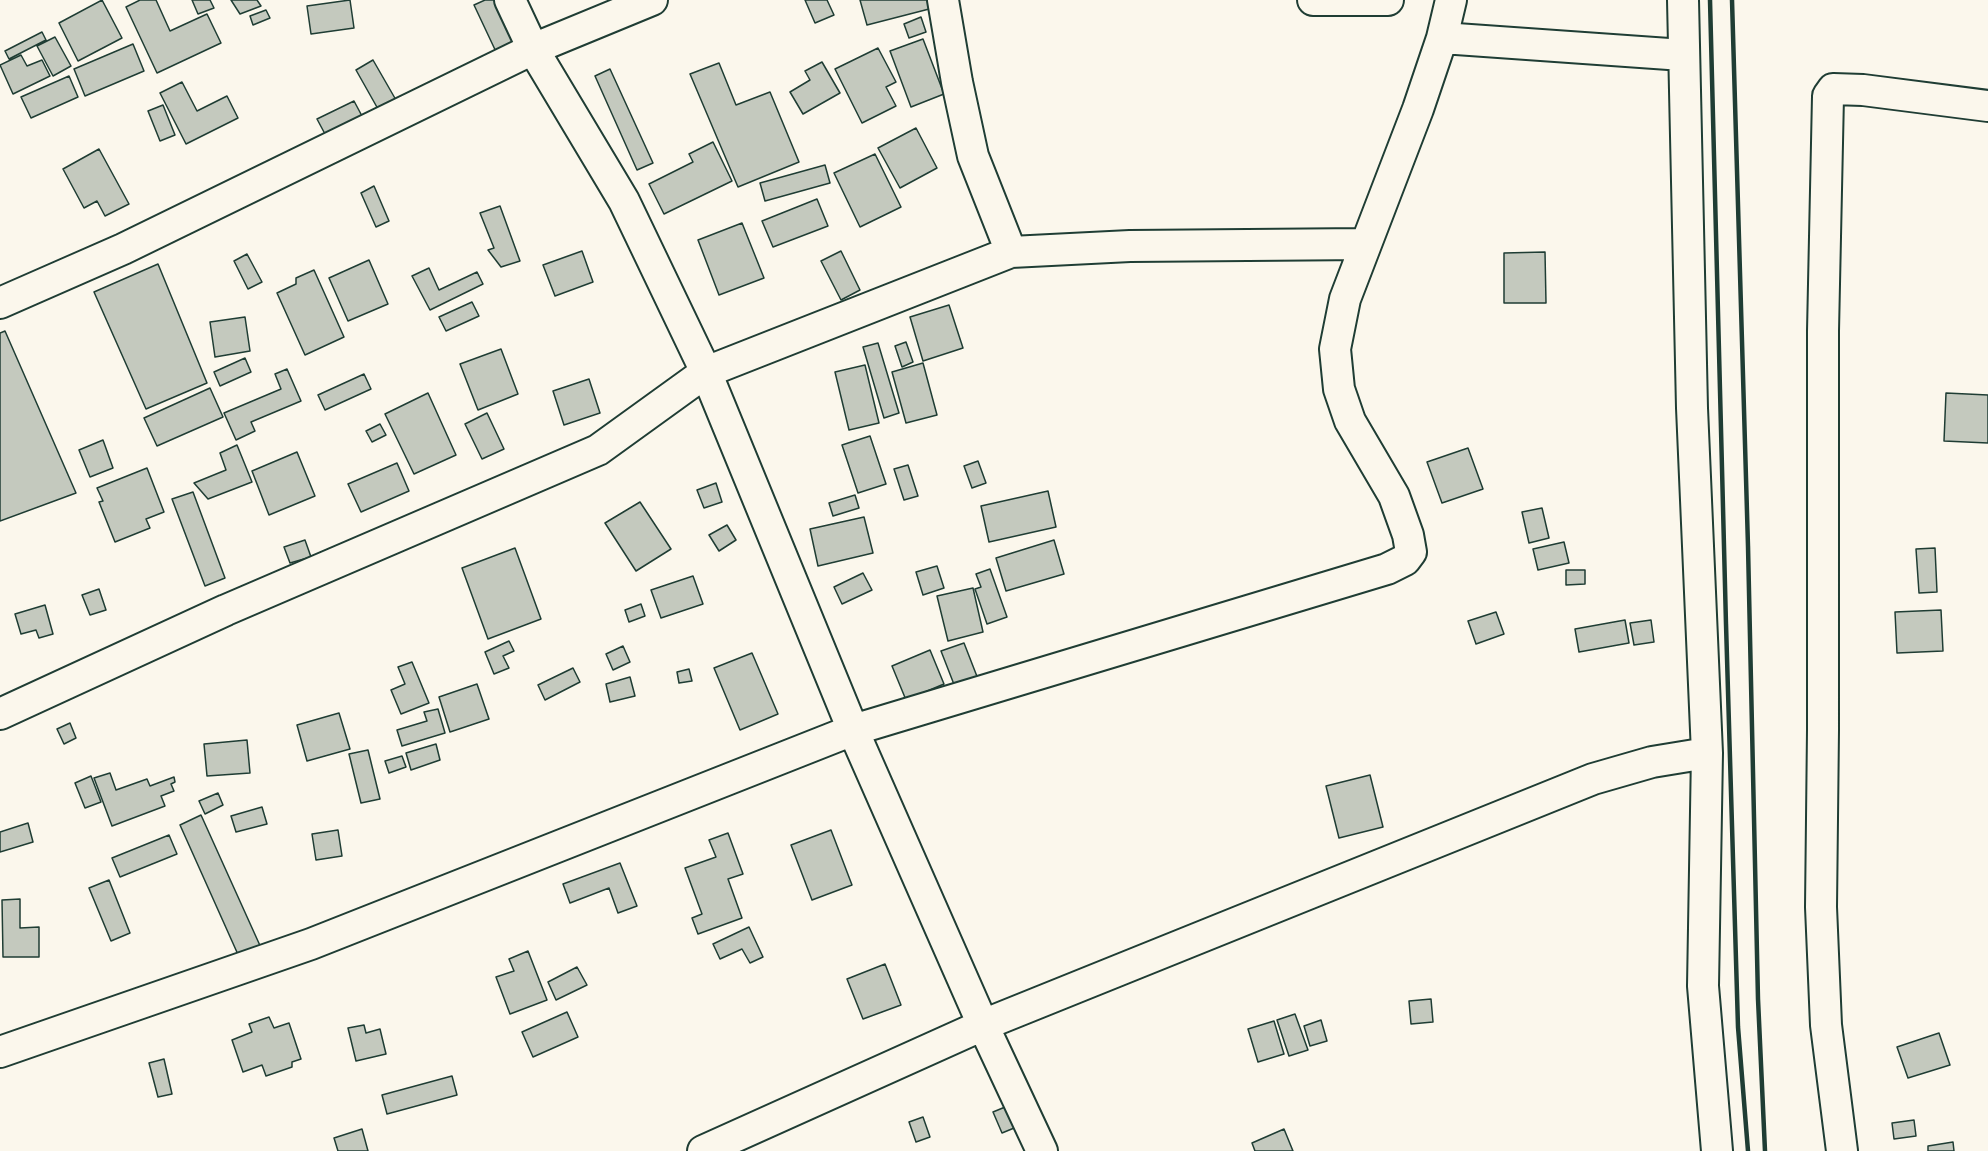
<!DOCTYPE html>
<style>
body{margin:0}
canvas{display:block;background:#fbf7ec}
</style>
<canvas width="1988" height="1151"></canvas>
<script>
const context = document.querySelector('canvas').getContext('2d');
context.lineJoin = 'round';
function paint(path, color) { context.fillStyle = color; context.fill(path, 'evenodd'); }
function trace(path, color, width, dash) { context.strokeStyle = color; context.lineWidth = width; context.lineCap = dash ? 'butt' : 'round'; context.setLineDash(dash || []); context.stroke(path); }
const building = new Path2D(`
 M102 0 122 38 78 61 59 23Z
 M140 0H156L170 31 207 14 221 43 157 73 126 7Z
 M192 0H210L214 8 198 14Z
 M231 0H257L261 6 240 14Z
 M350 0 354 28 311 34 307 6Z
 M485 0H498L519 47 498 56 474 5Z
 M805 0H827L834 15 815 23Z
 M860 0H931L933 8 867 25Z
 M266 10 270 18 253 25 250 16Z
 M921 17 926 32 909 38 904 24Z
 M42 32 46 40 9 59 5 51Z
 M55 37 71 66 53 76 37 46Z
 M923 39 944 94 911 107 890 51Z
 M133 44 144 71 85 96 74 69Z
 M878 48 896 82 886 87 896 106 862 123 835 69Z
 M21 55 27 66 42 60 50 76 13 94 0 65Z
 M373 60 396 100 378 109 356 70Z
 M822 62 840 93 803 114 790 92 810 80 805 71Z
 M719 63 736 105 770 92 799 162 738 187 690 74Z
 M610 69 653 163 637 170 595 76Z
 M69 76 78 97 31 118 21 97Z
 M182 82 197 111 227 96 238 118 186 144 160 93Z
 M354 101 362 116 325 134 317 119Z
 M163 105 175 135 160 141 148 111Z
 M916 128 937 168 900 188 878 148Z
 M713 142 732 181 664 214 649 184 693 162 689 154Z
 M99 149 129 204 105 216 97 201 84 208 63 169Z
 M875 154 901 207 860 227 834 173Z
 M825 165 830 183 765 201 760 183Z
 M374 186 389 221 376 227 361 193Z
 M817 199 828 226 773 247 762 221Z
 M500 206 520 261 501 267 488 250 494 248 480 213Z
 M742 223 764 278 719 295 698 240Z
 M582 251 593 282 555 296 543 265Z
 M841 251 860 290 841 300 821 261Z
 M1545 252 1546 303H1504V253Z
 M247 254 262 282 248 289 234 261Z
 M369 260 388 304 348 321 329 278Z
 M158 264 207 383 146 409 94 292Z
 M429 268 439 290 477 272 483 284 430 310 412 276Z
 M314 270 344 337 305 355 277 293 296 284V278Z
 M472 302 479 316 446 331 439 317Z
 M949 305 963 348 923 361 910 317Z
 M245 317 250 351 215 357 210 322Z
 M5 331 76 493 0 521V333Z
 M906 342 913 362 902 367 895 346Z
 M878 343 899 413 884 418 863 347Z
 M501 349 518 394 478 410 460 364Z
 M245 358 251 372 220 386 214 372Z
 M923 363 937 415 906 423 892 372Z
 M865 365 879 423 849 430 835 372Z
 M287 369 301 401 251 422 255 431 236 440 224 413 281 389 275 374Z
 M364 374 371 389 325 410 318 395Z
 M589 379 600 413 564 425 553 391Z
 M210 388 223 417 157 446 144 418Z
 M428 393 456 455 414 474 385 414Z
 M1946 393 1988 395V443L1944 441Z
 M487 413 504 449 482 459 465 424Z
 M380 424 386 435 372 442 366 431Z
 M870 436 886 484 858 493 842 445Z
 M103 440 113 468 90 477 79 450Z
 M237 445 252 482 208 499 194 483 226 470 220 453Z
 M1468 448 1483 489 1442 503 1427 462Z
 M297 452 315 496 269 515 252 471Z
 M978 461 986 483 972 488 964 466Z
 M397 463 409 491 361 512 348 484Z
 M908 465 918 496 904 500 894 469Z
 M147 468 164 512 146 519 150 528 115 542 99 502 103 501 97 488Z
 M716 483 722 502 704 508 697 490Z
 M1048 491 1056 527 989 542 981 506Z
 M193 492 225 578 205 586 172 499Z
 M855 495 859 508 833 516 829 503Z
 M640 502 671 549 636 571 605 523Z
 M1542 508 1549 538 1529 543 1522 512Z
 M864 517 873 553 818 566 810 529Z
 M727 525 736 540 719 551 709 535Z
 M305 540 311 557 290 563 284 547Z
 M1054 540 1064 574 1006 591 996 558Z
 M1564 542 1569 563 1538 570 1533 549Z
 M515 548 541 619 488 639 462 568Z
 M1935 548 1937 592 1919 593 1916 549Z
 M937 566 944 588 923 595 916 572Z
 M990 569 1007 617 987 624 975 589 981 587 976 574Z
 M1566 570H1585V584L1566 585Z
 M863 573 872 590 842 604 834 587Z
 M693 576 703 604 661 618 651 590Z
 M973 588 983 632 948 641 937 596Z
 M99 589 106 610 90 615 82 595Z
 M641 604 645 616 629 622 625 610Z
 M45 605 53 634 39 638 36 630 21 634 15 614Z
 M1941 610 1943 651 1897 653 1895 612Z
 M1496 612 1504 634 1476 644 1468 621Z
 M1625 620 1629 643 1579 652 1575 629Z
 M1651 620 1654 642 1634 645 1630 623Z
 M509 641 514 651 503 656 509 668 494 674 485 652Z
 M964 643 978 679 955 687 941 651Z
 M623 646 630 662 613 670 606 654Z
 M930 650 944 684 906 700 892 666Z
 M752 653 778 714 740 730 714 668Z
 M412 662 429 703 401 714 391 690 405 684 398 667Z
 M573 668 580 682 545 700 538 685Z
 M689 669 692 681 679 683 677 672Z
 M630 677 635 696 610 702 606 684Z
 M477 684 489 719 450 732 439 697Z
 M438 709 445 733 402 746 397 730 427 721 424 712Z
 M339 713 350 749 307 761 297 725Z
 M70 723 76 738 64 744 57 729Z
 M247 740 250 773 207 776 204 744Z
 M436 744 440 760 411 770 406 753Z
 M368 750 380 799 361 803 349 754Z
 M402 756 406 767 389 773 385 761Z
 M110 773 116 790 147 779 150 786 174 777 175 782 171 784 174 791 161 796 165 806 112 826 94 778Z
 M1370 775 1383 827 1339 838 1326 786Z
 M91 776 101 802 85 808 75 783Z
 M218 793 223 805 205 814 199 801Z
 M262 807 267 824 236 832 231 816Z
 M201 815 262 950 240 959 180 825Z
 M28 823 33 842 0 852V832Z
 M338 830 342 856 316 860 312 834Z
 M831 830 852 885 812 900 791 845Z
 M728 833 743 874 728 879 742 918 698 934 692 918 702 914 685 868 716 857 709 840Z
 M169 835 177 854 120 877 112 858Z
 M620 863 637 906 618 913 609 888 570 903 563 884Z
 M109 880 130 933 111 941 89 888Z
 M20 899V928L39 927V957H3L2 900Z
 M749 927 763 957 750 963 742 949 720 959 713 944Z
 M528 951 547 1000 510 1014 496 977 514 971 509 959Z
 M885 964 901 1005 863 1019 847 979Z
 M577 967 587 985 556 1000 548 982Z
 M1431 999 1433 1022 1411 1024 1409 1001Z
 M567 1012 578 1037 533 1057 522 1032Z
 M1295 1014 1308 1050 1289 1056 1277 1020Z
 M269 1017 274 1028 289 1023 301 1059 292 1062V1067L266 1076 262 1065 243 1072 232 1040 252 1032 249 1024Z
 M1321 1020 1327 1041 1310 1046 1304 1026Z
 M1274 1021 1284 1054 1258 1062 1248 1029Z
 M364 1025 366 1033 380 1029 386 1054 356 1061 348 1028Z
 M1939 1033 1950 1065 1908 1078 1897 1047Z
 M164 1059 172 1094 158 1097 149 1063Z
 M452 1076 457 1095 387 1114 382 1095Z
 M1010 1105 1019 1126 1002 1133 993 1112Z
 M923 1117 930 1137 916 1142 909 1122Z
 M1914 1120 1916 1136 1894 1139 1892 1123Z
 M362 1129 368 1151H338L334 1138Z
 M1284 1129 1293 1151H1255L1252 1143Z
 M1953 1142 1954 1151H1928V1146Z`);
paint(building, '#c4c9be');
trace(building, '#1f3d34', 1.5);
const street = new Path2D(`
 M510 0 533 49 624 201 706 372 853 730 983 1025 1042 1151
 M943 0 957 82 973 156 1011 252
 M1313 0H1388
 M1683 0 1692 408 1707 753 1703 986 1717 1151
 M1442 38 1683 55
 M0 303 123 249 533 49 652 0
 M0 714 226 610 598 450 706 372 1011 252 1130 246 1365 244
 M0 1052 311 944 853 730 1387 569 1405 560 1411 552 1408 535 1394 496 1350 421 1339 389 1335 349 1345 299 1418 109 1442 38 1451 0
 M703 1151 983 1025 1593 779 1652 762 1707 753
 M1842 1151 1826 1025 1821 907 1823 730V331L1828 96 1833 89 1863 90 1988 106`);
trace(street, '#1f3d34', 34);
trace(street, '#fbf7ec', 30);
trace(new Path2D(`
 M1710 0 1726 624 1738 1027 1748 1151
 M1732 0 1748 546 1758 999 1765 1151`), '#1f3d34', 4.5);
</script>
